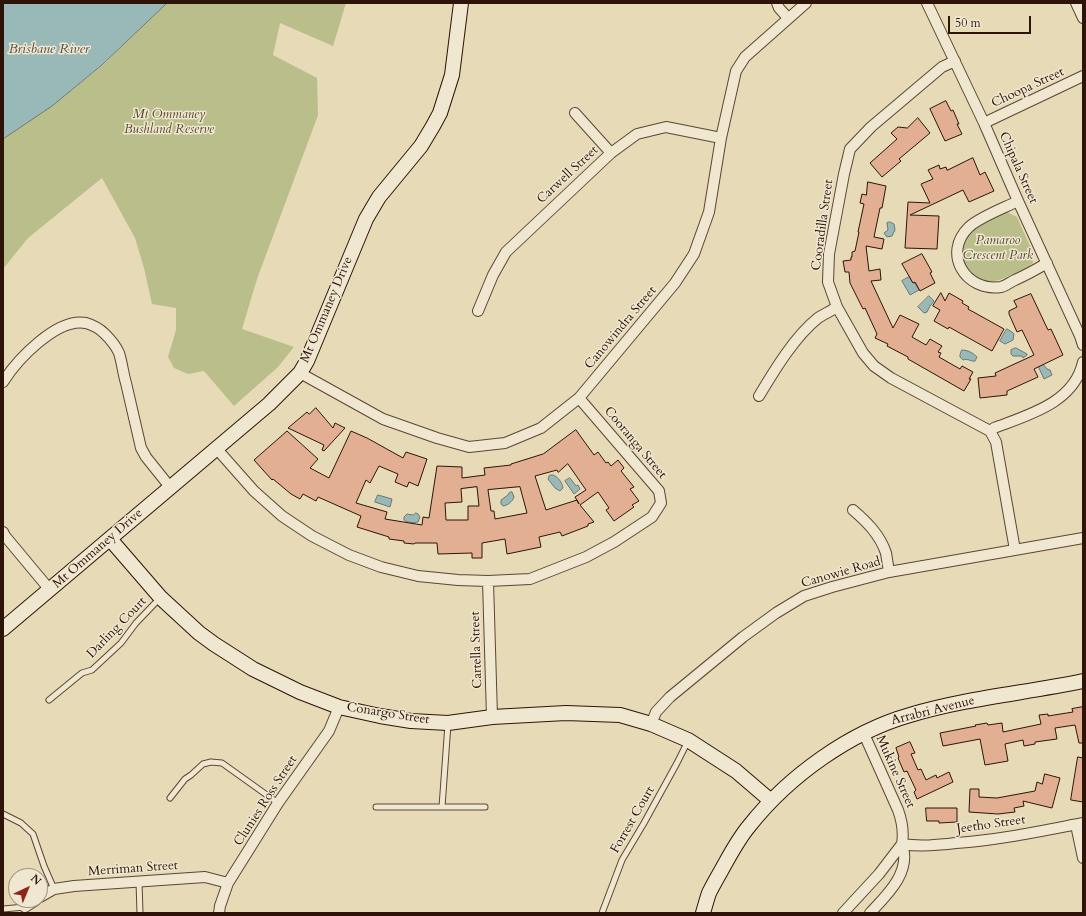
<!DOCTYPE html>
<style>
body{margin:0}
#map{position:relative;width:1086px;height:916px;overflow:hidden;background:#e6dab7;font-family:Cardo,serif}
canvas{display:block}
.frame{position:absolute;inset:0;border:4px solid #2e1408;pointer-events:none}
.north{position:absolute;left:8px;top:868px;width:40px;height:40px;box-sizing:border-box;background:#efe7d0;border:1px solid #a29380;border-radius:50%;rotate:44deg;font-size:11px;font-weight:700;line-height:16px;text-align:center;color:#2e1408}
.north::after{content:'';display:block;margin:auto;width:14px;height:18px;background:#8f2418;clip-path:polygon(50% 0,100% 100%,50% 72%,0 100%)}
.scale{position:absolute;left:948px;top:16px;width:83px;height:18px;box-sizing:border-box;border:2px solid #2e1408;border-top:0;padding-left:5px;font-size:12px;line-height:14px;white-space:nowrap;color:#2e1408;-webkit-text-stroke:3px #efe7d0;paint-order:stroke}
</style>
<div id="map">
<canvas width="1086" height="916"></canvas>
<div class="frame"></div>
<div class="north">N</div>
<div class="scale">50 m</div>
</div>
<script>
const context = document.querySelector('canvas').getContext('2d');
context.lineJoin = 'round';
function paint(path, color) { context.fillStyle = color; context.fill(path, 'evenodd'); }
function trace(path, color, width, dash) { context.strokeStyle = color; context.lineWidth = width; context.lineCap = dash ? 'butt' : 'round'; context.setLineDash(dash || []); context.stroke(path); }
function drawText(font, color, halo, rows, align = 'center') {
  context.font = font + ' Cardo,serif'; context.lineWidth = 3; context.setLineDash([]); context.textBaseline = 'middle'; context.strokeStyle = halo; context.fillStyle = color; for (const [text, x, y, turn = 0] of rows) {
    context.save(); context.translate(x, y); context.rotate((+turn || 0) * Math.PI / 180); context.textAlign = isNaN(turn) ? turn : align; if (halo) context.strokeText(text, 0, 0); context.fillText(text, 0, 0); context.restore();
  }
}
paint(new Path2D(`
 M167 3H346L333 46 280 23 273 55 317 78 318 115 257 279 242 329 294 347 278 367 234 406 204 371 188 374 174 368 168 357 176 330V308L152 304 144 268 135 238 102 178 28 238 3 269V139L52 106 102 66Z
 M1007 212 1017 217 1033 253V263C1027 268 1020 271 1012 275 1003 278 995 283 985 282 971 280 960 264 961 250 961 247 964 242 966 239 976 225 991 219 1007 212Z`), '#b9be8b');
const water = new Path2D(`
 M3 3H167L102 65 52 106 3 139Z
 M890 222 894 224 895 230 892 236 887 237 884 233 888 230 887 223Z
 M909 277 913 283 914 282 919 290 910 295 902 281Z
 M929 296 934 301 930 306 927 312 924 313 918 307Z
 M1007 329 1012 332 1014 334 1013 340 1005 344 1000 341Z
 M1016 348 1027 354V355L1023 358 1022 356H1013L1011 354V350Z
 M962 350C968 350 973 353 977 357L975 361C971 362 968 358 963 360L960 357V355Z
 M1043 364 1047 369 1050 370 1052 375 1044 379 1038 366Z
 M551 475H553C558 477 562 482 563 488L560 491 555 488 548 479 549 476Z
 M570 478 576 486 578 485 580 489 574 494 565 481Z
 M512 492 514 497C513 501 507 506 503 506L501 504V500L508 495 509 493Z
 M378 495 392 499 390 507 375 502Z
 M416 513 418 514 420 517 418 522C414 523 408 523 404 520V517L407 514 413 515Z`);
paint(water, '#99b8b8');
trace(water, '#6e7672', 1);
const building = new Path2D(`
 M946 101 951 111 953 110 959 124H957L962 134 945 141 930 109Z
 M918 118 930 133 899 159 901 161 882 177 870 163 897 139 891 133 898 127 907 128Z
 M973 158 980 175 985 172 994 191 969 202 963 190 910 215 939 216 937 249 905 248 908 202 930 203 921 184 933 179 928 170 939 165 940 169 946 167 947 170Z
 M868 182 886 186 882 208H880L874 237 884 239 882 249 866 246 869 271 880 269 881 280 871 281 893 328 900 315 919 324 912 337 926 345 930 339 942 346 938 352 941 353 939 357 960 369 962 366 973 372 969 379H971L964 391 908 359V357L887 346 888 344 875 338 877 334 865 308 863 309 850 283 849 272H845L843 261 851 260V257H852V252L855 251 859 232H858L864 204 860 203 862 194 866 195Z
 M922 254 932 272 930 273 935 283 920 291 915 282 913 283 902 264Z
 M941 293 945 301 949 293 963 301 962 303 969 307 968 309 1004 329 992 351 949 327 948 329 934 321 940 310 933 306Z
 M1031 294 1048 330 1051 329 1063 355 1034 369 1038 377 1007 391V395L980 398 978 378 996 376 995 373 1034 355 1022 330 1017 332 1009 314V311L1017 307 1014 301Z
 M316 408 333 428 335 423 345 428 324 451 322 450 324 445 288 428 307 412 309 414Z
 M576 430 594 455 598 452 606 463 608 462 611 466 618 460 624 468 621 471 634 487 630 489 639 501 632 505 634 507 614 521 606 510 609 508 598 492 580 505 594 522 588 524V526L562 536 560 532 539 537 541 547 507 554 505 539 482 543V558H472V553L438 554 437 543H415L414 544 404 543V541L389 539V537L357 527 361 516 318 497 316 501 303 494 300 499 291 494 273 479 272 480 254 460 287 431 318 459 310 468 329 478 351 431 367 438 403 458 406 452 427 459 418 486 409 482 407 487 395 482 398 474 379 466 370 483 366 480 356 503 387 512 385 519 422 525 423 517 429 518 437 466 462 467V478L485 475 484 468 511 465V464L543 454ZM568 464 586 490 575 497 579 504 577 500 546 510 535 476 557 470 558 472ZM477 487 479 506H468V520H446L445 503 462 502 461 489ZM520 487 527 513 495 519 494 511H491L488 490Z
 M1083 707V743H1079L1075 725 1055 728 1057 739 1035 742V744L1024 746 1023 740 1005 744 1008 761 985 765 980 739 943 746 940 733 976 726 975 725 987 723 988 725 1002 723 1003 732 1041 724 1039 715 1048 714V716L1073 712 1072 709Z
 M910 742 915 753 911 754 918 770 921 769 926 780 936 775 937 778 949 772 953 782 917 799 914 792 916 790 907 771 904 772 898 758 899 757 896 748Z
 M1078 757 1083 758V802L1071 800Z
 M1045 774 1060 778 1052 808 1023 801 1024 806 1014 808 1015 812 998 814 969 812 970 789H979V797L997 798 1035 791 1037 782 1042 784Z
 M926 808H957V822L939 823V821H927Z`);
paint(building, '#e2af93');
trace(building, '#2e1408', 1);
const lane = new Path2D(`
 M49 700 82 673 92 670 121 643 136 623 160 598
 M170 798 185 779 191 775 203 764 211 762 222 763 278 803
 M376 807H485
 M442 807 448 724
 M3 814 21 823 33 834 44 866 54 889
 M139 882 140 913
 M3 909 25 907
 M602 913 622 860 644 823 677 763 688 741`);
const street = new Path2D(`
 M777 3 779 8 788 18
 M927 3 984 123 1018 201 1080 336 1083 345
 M1076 3 1083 18
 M955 61 942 67 871 127 850 149 844 174 829 254 828 282 837 307 863 353 874 366 891 378 990 431 996 442 1015 550
 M575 113 611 153
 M984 123 1083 76
 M1018 201C1004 208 980 217 969 227 942 253 965 292 1001 287 1006 286 1010 282 1015 280 1026 275 1037 269 1047 263
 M478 311 493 275 506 252 611 153 637 134 666 127 721 138
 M300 373 383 419 437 438 469 447 505 443 541 428 579 398 675 283 694 254 709 212 721 138 736 71 745 57 806 3
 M3 382C17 360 57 317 86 323 93 325 100 329 105 334 110 339 116 346 119 353 122 362 123 373 126 383 131 404 136 426 141 448L146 457 170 487
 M759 396C774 371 795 336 818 318 824 314 831 311 837 307
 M990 431 994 428C1028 415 1074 403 1083 362
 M216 448 254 491 282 516 312 536 349 555 381 567 418 576 458 580 488 581 530 579 586 557 614 542 652 517 661 503 659 491 579 398
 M853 510C867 522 880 535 886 553 887 559 888 566 889 572
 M3 532 5 536 50 590
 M488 581 492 717
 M651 724 656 712 670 697 743 637 776 613 804 596 832 587 889 572 1083 538
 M1076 825 1083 858
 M902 844C920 847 938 845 956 843 999 840 1041 831 1083 823
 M40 897 54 889 74 886 205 877 228 883
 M25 907 36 900
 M219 913 220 906 228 883 278 803 329 731 339 707
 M843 913 879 874 902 844C904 832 902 821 898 810L864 734
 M870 913C887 895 912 872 902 844`);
const secondary = new Path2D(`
 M110 539 161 598 199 633 214 644 253 669 300 692 339 707 380 716 411 721 448 723 492 717 566 713 620 715 651 724 688 740 736 771 771 801
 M3 629 269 404 300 373 307 361 366 219 379 197 421 146 433 126 440 113 452 75 461 3
 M703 913C705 906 707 899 709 893 713 885 717 878 721 871 730 855 738 839 750 825 789 776 850 732 910 715 967 698 1026 693 1083 681`);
trace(lane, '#5c4634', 7);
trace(street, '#5c4634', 12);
trace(secondary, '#2e1408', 16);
trace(lane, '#efe7d0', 5);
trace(street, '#efe7d0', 10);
trace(secondary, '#efe7d0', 14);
drawText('13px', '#2e1408', '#efe7d0', [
 ["Choopa Street",1028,88,-25],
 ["Chipala Street",1018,168,66],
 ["Carwell Street",568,175,-43],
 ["Cooradilla Street",823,225,-82],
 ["Mt Ommaney Drive",327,310,-67],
 ["Canowindra Street",621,328,-50],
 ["Cooranga Street",635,443,50],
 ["Mt Ommaney Drive",98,549,-41],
 ["Canowie Road",841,573,-16],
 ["Darling Court",117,628,-46],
 ["Cartella Street",477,650,-92],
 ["Arrabri Avenue",933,711,-14],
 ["Conargo Street",388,714,9],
 ["Mukine Street",895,772,66],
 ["Clunies Ross Street",266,801,-57],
 ["Forrest Court",633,820,-60],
 ["Jeetho Street",991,825,-8],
 ["Merriman Street",133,869,-4]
]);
drawText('italic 13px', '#58472f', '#efe7d0', [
 ["Mt Ommaney",169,115],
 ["Bushland Reserve",169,130],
 ["Pamaroo",998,241],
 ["Crescent Park",998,256]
]);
drawText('italic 14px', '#534d46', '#efe7d0', [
 ["Brisbane River",49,50]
]);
</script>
